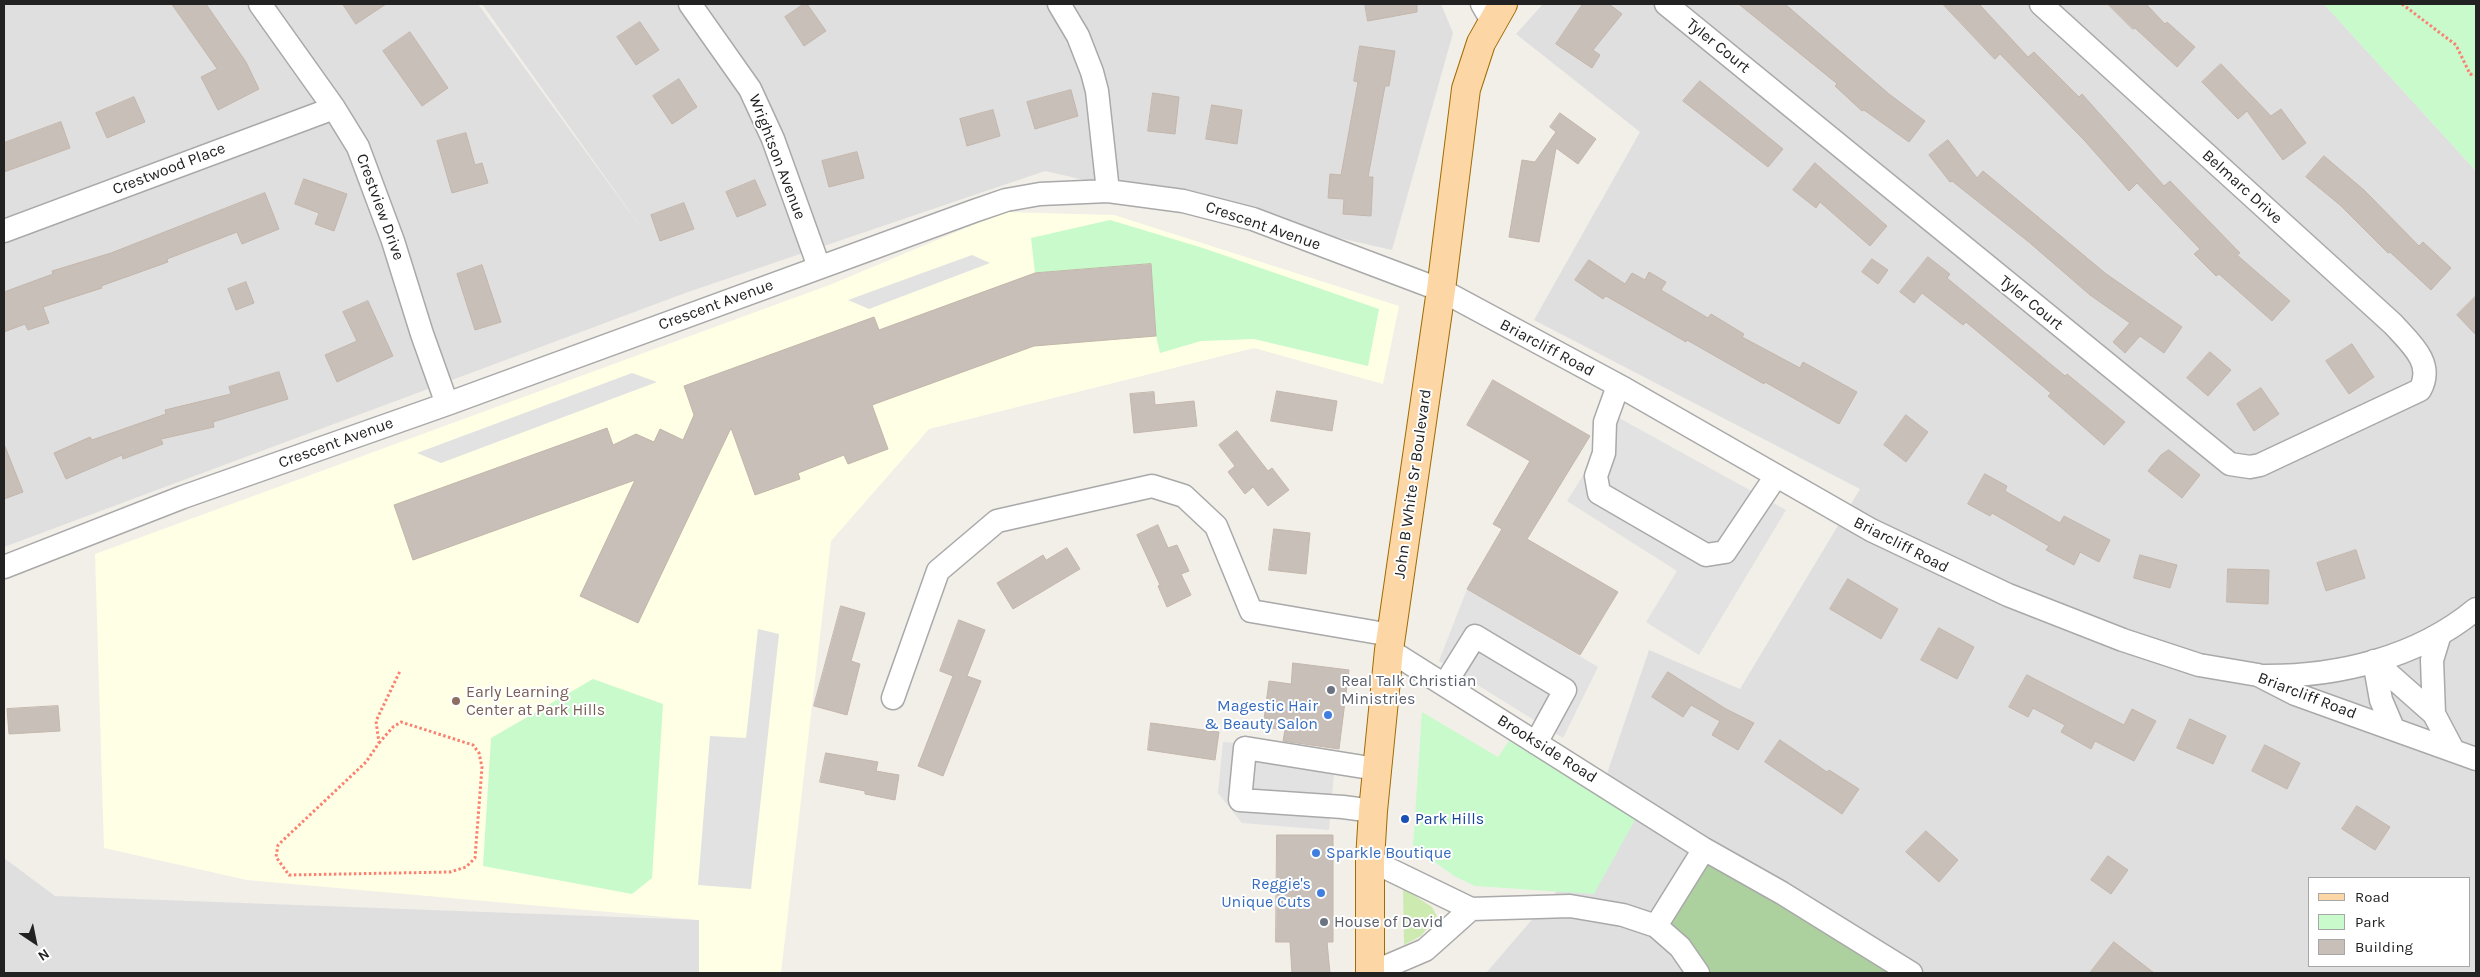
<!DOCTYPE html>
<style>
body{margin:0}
#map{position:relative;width:2480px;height:977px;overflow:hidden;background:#f2efe9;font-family:Karla,sans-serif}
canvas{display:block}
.frame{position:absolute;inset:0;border:5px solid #222;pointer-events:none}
.legend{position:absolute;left:2308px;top:877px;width:162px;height:90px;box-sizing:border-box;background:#fff;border:1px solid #a7a7a7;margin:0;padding:6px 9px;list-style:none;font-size:15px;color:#222}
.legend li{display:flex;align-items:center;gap:10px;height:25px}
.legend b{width:25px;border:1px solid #a7a7a7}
.north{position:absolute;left:10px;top:917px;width:50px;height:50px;-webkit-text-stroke:4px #fff;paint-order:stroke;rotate:146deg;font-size:14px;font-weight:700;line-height:20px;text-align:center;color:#222}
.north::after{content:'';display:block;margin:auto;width:18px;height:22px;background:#222;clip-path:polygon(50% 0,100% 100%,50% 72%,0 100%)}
</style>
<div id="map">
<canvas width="2480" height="977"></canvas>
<div class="frame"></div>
<ul class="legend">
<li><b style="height:6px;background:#fcd6a4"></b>Road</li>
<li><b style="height:14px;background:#c8facc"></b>Park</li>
<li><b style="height:14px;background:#c7bfb8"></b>Building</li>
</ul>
<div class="north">N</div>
</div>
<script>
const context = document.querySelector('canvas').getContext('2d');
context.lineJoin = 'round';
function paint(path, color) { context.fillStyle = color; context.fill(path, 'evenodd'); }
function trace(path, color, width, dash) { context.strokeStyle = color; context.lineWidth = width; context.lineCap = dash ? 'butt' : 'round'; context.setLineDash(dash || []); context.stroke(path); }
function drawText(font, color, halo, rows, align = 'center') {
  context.font = font + ' Karla,sans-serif'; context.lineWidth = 4; context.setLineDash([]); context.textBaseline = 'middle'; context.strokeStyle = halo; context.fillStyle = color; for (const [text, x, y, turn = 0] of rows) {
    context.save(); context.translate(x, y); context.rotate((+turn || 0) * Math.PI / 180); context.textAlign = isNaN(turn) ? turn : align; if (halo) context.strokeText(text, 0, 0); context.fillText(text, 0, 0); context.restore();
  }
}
paint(new Path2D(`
 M4 4H478L645 233 482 4H1441L1453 33 1392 250 1045 171 688 292 4 547Z
 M1543 4H2324L2476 171V973H1486L1574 871 1649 650 1740 689 1860 489 1534 320 1640 132 1516 34ZM2309 878H2469V966H2309Z
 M4 858 55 896 700 920 699 973H4Z`), '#e0dfdf');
paint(new Path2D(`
 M1004 212 1114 215 1399 306 1383 384 1254 348 929 429 831 541 781 973H699V920L247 880 104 848 95 554 832 284Z`), '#ffffe5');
paint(new Path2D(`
 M1403 888 1432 907 1437 916 1421 936 1404 945Z`), '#cdebb0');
paint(new Path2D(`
 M1704 849 1909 973H1698L1656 926Z`), '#add19e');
paint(new Path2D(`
 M2324 4H2476V171Z
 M1110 220 1203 248 1379 309 1368 366 1254 339 1201 341 1160 353 1156 336 1151 264 1035 273 1031 238Z
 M593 679 663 704 652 878 632 894 483 866 491 738Z
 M1422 712 1498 757 1509 741 1636 818 1594 894 1475 886 1454 876 1413 846Z`), '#c8facc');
paint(new Path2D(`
 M972 255 990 263 869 309 848 300Z
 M632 373 657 382 441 463 417 453Z
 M1619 418 1786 510 1699 655 1646 622 1677 571 1567 501Z
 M1467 589 1598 667 1563 738 1439 661Z
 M758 629 779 634 751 889 698 885 710 736 746 738Z
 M1223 742 1336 750 1329 830 1242 823 1218 793Z`), '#e2e2e2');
const building = new Path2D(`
 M172 4H206L246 62 259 89 218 110 201 77 217 69Z
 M343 4H386L356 24Z
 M804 4H807L826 31 804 46 785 17Z
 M1365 4H1417V12L1368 21Z
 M1583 4H1609L1622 14 1593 50 1600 55 1592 68 1556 44Z
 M1739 4H1785L1889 94 1925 121 1909 142 1864 110 1862 111 1835 86 1837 84Z
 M1943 4H1979L2028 57 2034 52 2079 97 2082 94 2164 186 2170 181 2240 253 2237 255 2290 301 2272 321 2219 274 2216 276 2194 254 2200 249 2137 183 2129 191 2084 140 2000 54 1995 59Z
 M2108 4H2146L2165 24 2167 22 2195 47 2177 67 2135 28 2133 29Z
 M640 22 659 50 636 65 617 37Z
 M410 32 448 88 422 106 383 51Z
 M1360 46 1395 51 1389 86H1385L1368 177H1373L1371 216 1343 214 1344 199 1328 198 1330 174 1341 175 1358 82 1354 81Z
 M2221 64 2271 116 2281 109 2306 143 2283 160 2247 111 2238 119 2202 82Z
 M679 79 697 107 672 124 653 96Z
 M1700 81 1783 149 1768 167 1683 101Z
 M1071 90 1078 116 1035 129 1027 102Z
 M1153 93 1179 97 1175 134 1148 131Z
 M134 97 145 122 107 138 96 113Z
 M1212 105 1242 110 1237 144 1206 139Z
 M993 110 1000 136 967 146 960 119Z
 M1560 113 1596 139 1578 164 1556 148 1539 242 1509 237 1522 160 1535 162 1556 132 1550 127Z
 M61 122 70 148 4 172V143Z
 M466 133 475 165 482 163 488 183 452 193 437 141Z
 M1948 140 1977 178 1983 171 2105 273 2182 327 2164 353 2140 336 2125 353 2113 342 2130 323 2090 295 2030 243 1952 181 1950 182 1929 155Z
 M857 152 864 178 829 187 822 161Z
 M2324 156 2364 190 2419 246 2423 242 2451 268 2431 290 2390 252 2388 253 2340 205 2306 177Z
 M1815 163 1887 226 1870 246 1820 202 1816 208 1793 190Z
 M304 179 347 194 334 231 315 224 319 213 295 204Z
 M755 180 766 205 737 217 726 192Z
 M265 193 279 229 242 244 237 232 167 259 168 262 101 286 102 288 43 307 49 323 28 330 25 324 4 332V292L53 274 52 271 111 253Z
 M684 203 694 229 660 241 651 215Z
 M1928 257 1950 274 1947 278 2065 376 2067 374 2125 422 2104 445 2048 396 2051 393 1966 322 1963 325 1922 293 1914 303 1900 292Z
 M1872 259 1888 270 1878 284 1862 272Z
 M1589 260 1625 284 1632 273 1645 280 1649 272 1666 282 1661 290 1708 318 1711 314 1744 334 1742 337 1800 368 1803 362 1857 392 1839 424 1765 382 1764 384 1687 340 1686 342 1606 296 1603 299 1575 280Z
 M1151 264 1156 336 1034 346 872 405 888 449 848 464 844 455 798 473 800 479 755 495 731 428 638 623 580 596 635 480 413 560 394 505 607 428 613 445 636 434 654 442 660 429 683 440 694 415 684 386 874 317 879 330 1035 273Z
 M482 265 501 322 475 330 457 274Z
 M246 282 254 303 236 310 228 289Z
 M2476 296V335L2457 315Z
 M368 301 393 356 337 382 325 355 357 341 343 312Z
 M2352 344 2374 377 2349 394 2326 361Z
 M2210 352 2231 370 2208 396 2187 378Z
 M279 372 288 399 213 422 214 427 161 439 163 444 123 459 122 455 66 479 54 453 90 437 92 440 166 414 165 410 231 394 229 387Z
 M1493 380 1590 436 1527 539 1618 592 1580 655 1467 589 1502 529 1493 524 1530 461 1467 425Z
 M2261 388 2279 414 2254 431 2237 404Z
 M1277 391 1337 401 1332 431 1271 421Z
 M1154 392 1155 405 1194 401 1197 426 1134 433 1130 394Z
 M1906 415 1928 432 1906 462 1884 445Z
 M1237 431 1268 471 1272 468 1289 490 1268 506 1253 487 1245 494 1228 472 1235 466 1219 445Z
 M4 444 23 492 4 499Z
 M2169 450 2200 475 2182 498 2148 471 2161 455Z
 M1985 474 2007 486 2005 491 2060 523 2064 516 2110 540 2099 562 2080 552 2074 565 2046 550 2049 546 1992 513 1990 516 1968 504Z
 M1158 525 1168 548 1177 545 1189 571 1181 574 1191 595 1167 607 1158 586 1160 585 1137 535Z
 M1274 529 1310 533 1306 574 1269 570Z
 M1067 548 1080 569 1013 609 997 583 1043 555 1046 560Z
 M2356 550 2365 578 2326 591 2317 563Z
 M2140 555 2177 565 2170 588 2134 578Z
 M2228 569 2269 570 2268 604 2227 602Z
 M1848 579 1898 609 1881 639 1830 609Z
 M841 606 865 613 851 661 860 664 847 715 814 706Z
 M959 620 985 630 967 676 981 681 943 776 918 766 953 676 940 671Z
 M1939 628 1974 647 1957 679 1921 660Z
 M1293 663 1349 670 1339 749 1283 741 1285 730 1263 727 1269 681 1291 684Z
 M1668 672 1726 709 1754 723 1738 750 1712 735 1720 721 1691 705 1683 717 1652 697Z
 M2027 675 2124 725 2132 709 2156 721 2134 761 2095 741 2091 749 2061 732 2065 725 2033 708 2028 717 2009 707Z
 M58 706 60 731 9 734 7 709Z
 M2190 719 2226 736 2213 764 2177 748Z
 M1151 723 1219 732 1215 760 1148 750Z
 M1780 740 1827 772 1829 770 1859 789 1842 814 1765 762Z
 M2265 745 2300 763 2287 789 2252 771Z
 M826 753 878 762 876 771 899 775 895 800 865 794V791L820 782Z
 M2357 806 2390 827 2375 850 2342 829Z
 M1926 831 1958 860 1939 882 1906 852Z
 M1277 835H1333V942H1327L1330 973H1292L1290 942H1276Z
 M2108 856 2128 870 2111 894 2091 880Z
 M2114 942 2154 973H2090Z`);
paint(building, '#c7bfb8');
trace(building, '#c4b6ab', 1);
const minor = new Path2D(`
 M260 4 334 108 358 147 393 241 422 334 447 404
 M690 4 750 89 773 139 819 267
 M1059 4 1078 36 1092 72 1097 91 1108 191
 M1482 4 1492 21
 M1666 4 2230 464 2250 467 2260 465 2420 390C2435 363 2410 343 2393 324L2041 4
 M4 231 334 108
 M1618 386 1605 422 1604 453 1596 476 1599 493 1706 555 1725 552 1776 476
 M4 567 183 497 447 404 974 211 1006 200 1040 194 1108 191 1183 201 1253 219 1441 290 1625 389 1871 530 2008 595 2123 640 2199 665 2258 675 2295 694 2476 759
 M1389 650 1704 849 1782 893 1911 973
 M2374 661 2434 714 2453 750
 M2374 661 2381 700 2393 728
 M2261 676C2337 677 2417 658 2476 609
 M1445 684 1475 636 1565 690 1536 743
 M893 698 938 571 997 521 1152 486 1184 496 1216 526 1251 611 1391 635
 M2434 714 2432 660 2440 634
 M1373 811 1343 807 1240 800 1245 748 1376 769
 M1370 860 1471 909 1570 906 1623 915 1656 926 1680 947 1698 973
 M1656 926 1704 849
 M1371 973 1425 950 1471 909`);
const major = new Path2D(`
 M1370 973V860L1373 811 1389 650 1441 290 1466 89 1481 43 1503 4`);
trace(minor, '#a9a9a9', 25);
trace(major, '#a06b00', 30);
trace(new Path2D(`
 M2402 4 2456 45 2470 74 2476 75
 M379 743 393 727 401 722 473 745 479 753 482 767 475 858 466 867 450 872 289 875 276 857 278 845 366 762 379 743 376 721 400 671`), '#fa8072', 3, [2.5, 2.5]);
trace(minor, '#fff', 22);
trace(major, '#fcd6a4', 28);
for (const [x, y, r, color] of [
 [1331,690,5,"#6b7280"],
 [456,701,5,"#8d6e63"],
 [1328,715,5,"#3f7fe0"],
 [1405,819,5,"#1a4fb4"],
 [1316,853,5,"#3f7fe0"],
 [1321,893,5,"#3f7fe0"],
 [1324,922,5,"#6b7280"]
]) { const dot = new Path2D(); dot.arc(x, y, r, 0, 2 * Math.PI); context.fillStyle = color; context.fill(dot); trace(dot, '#fff', 2); }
drawText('16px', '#222', '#fff', [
 ["Tyler Court",1718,46,39],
 ["Wrightson Avenue",777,157,69],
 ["Crestwood Place",169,169,-21],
 ["Belmarc Drive",2242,187,42],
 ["Crestview Drive",380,207,70],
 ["Crescent Avenue",1263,226,19],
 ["Tyler Court",2031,303,39],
 ["Crescent Avenue",716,305,-20],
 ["Briarcliff Road",1547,348,28],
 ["Crescent Avenue",336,443,-20],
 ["John B White Sr Boulevard",1413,484,-82],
 ["Briarcliff Road",1901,545,27],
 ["Briarcliff Road",2307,696,21],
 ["Brookside Road",1547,749,32]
]);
drawText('16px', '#5b616d', '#fff', [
 ["Real Talk Christian",1341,681],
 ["Ministries",1341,699],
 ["House of David",1334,922]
], 'left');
drawText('16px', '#785e54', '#fff', [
 ["Early Learning",466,692],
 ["Center at Park Hills",466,710]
], 'left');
drawText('16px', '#366cbe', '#fff', [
 ["Magestic Hair",1318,706],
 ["& Beauty Salon",1318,724],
 ["Sparkle Boutique",1326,853,"left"],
 ["Reggie's",1311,884],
 ["Unique Cuts",1311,902]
], 'right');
drawText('16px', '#164399', '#fff', [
 ["Park Hills",1415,819]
], 'left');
</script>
